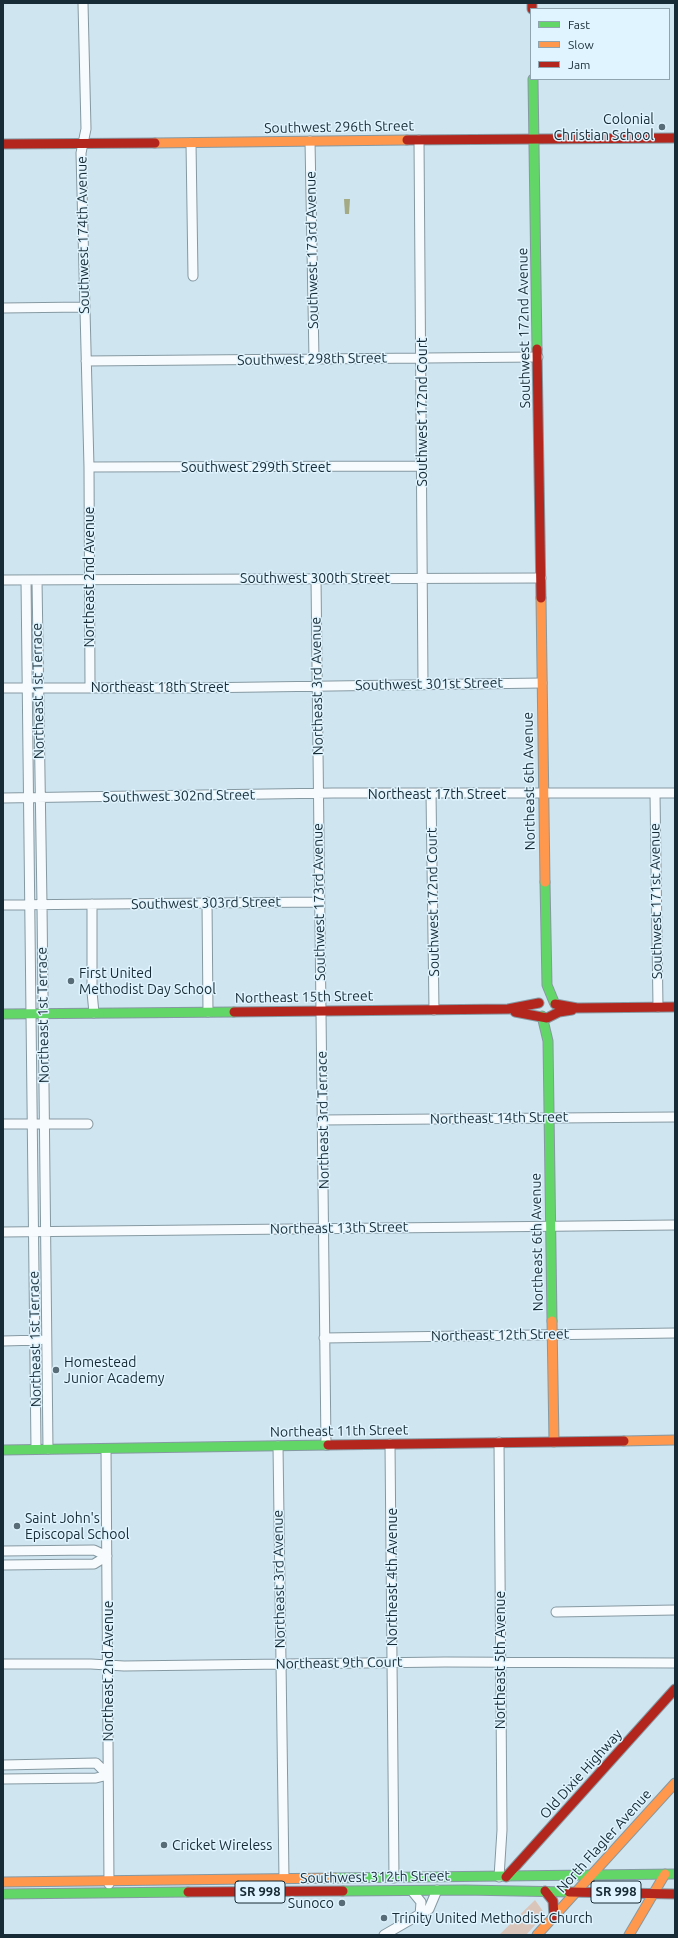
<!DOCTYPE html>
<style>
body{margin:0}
#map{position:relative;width:678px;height:1938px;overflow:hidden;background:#cfe5f0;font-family:Ubuntu,sans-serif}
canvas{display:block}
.frame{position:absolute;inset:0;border:4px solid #162b35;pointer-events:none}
.legend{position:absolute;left:530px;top:8px;width:140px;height:72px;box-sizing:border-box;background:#dff4fe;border:1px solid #8fa4ae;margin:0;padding:5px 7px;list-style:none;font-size:12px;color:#162b35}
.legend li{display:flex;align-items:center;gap:8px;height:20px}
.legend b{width:20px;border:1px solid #8fa4ae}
</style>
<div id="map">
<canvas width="678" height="1938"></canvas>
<div class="frame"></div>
<ul class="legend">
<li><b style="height:5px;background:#63d668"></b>Fast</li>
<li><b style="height:5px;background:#ff974d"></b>Slow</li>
<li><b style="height:5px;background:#b3261e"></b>Jam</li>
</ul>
</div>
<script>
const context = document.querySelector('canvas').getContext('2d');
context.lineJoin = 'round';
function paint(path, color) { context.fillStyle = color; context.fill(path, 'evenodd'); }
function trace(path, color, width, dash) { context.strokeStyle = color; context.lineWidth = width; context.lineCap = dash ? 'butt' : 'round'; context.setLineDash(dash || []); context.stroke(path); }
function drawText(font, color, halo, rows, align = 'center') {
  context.font = font + ' Ubuntu,sans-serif'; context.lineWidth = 3; context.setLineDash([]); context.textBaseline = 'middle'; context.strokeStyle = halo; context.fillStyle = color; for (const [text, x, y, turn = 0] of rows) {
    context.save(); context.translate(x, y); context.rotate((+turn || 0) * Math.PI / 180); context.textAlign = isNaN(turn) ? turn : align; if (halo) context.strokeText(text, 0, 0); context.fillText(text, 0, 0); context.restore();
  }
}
paint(new Path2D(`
 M535 1900 545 1914 526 1935H499Z`), '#dac5bb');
paint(new Path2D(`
 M344 199H350L349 214H345Z`), '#a4aa84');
const street = new Path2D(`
 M83 3 86 129 81 153 89 467 90 687
 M419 140 423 684
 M310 141 314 359
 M191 143 193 276
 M3 308 84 307
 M86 361 538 357
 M89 467 422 466
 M316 578 326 1445
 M3 580 541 578
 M26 580 36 1449
 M37 580 42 905 48 1449
 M3 688H192L542 683
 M431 793 434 1010
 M655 794 658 1007
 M3 798 333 793H675
 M207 902 208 1012
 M92 904V992L94 1013
 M3 905 319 902
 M322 1120 675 1117
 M3 1124H88
 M3 1232 675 1225
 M324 1338 675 1333
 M3 1341 40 1340
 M499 1442 502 1830 499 1877
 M390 1444 394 1878
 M278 1446 284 1879
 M106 1449 109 1884
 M3 1551 94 1550 107 1556 94 1564 3 1565
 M556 1612 675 1610
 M3 1664H91L124 1666 445 1662 675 1663
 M3 1765 96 1763 108 1775
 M3 1779 96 1778 108 1775
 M412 1891 421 1902 420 1916
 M384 1935 429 1909 437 1890`);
const fast = new Path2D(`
 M533 79 537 349
 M545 882 547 985 554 1002
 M3 1014 234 1012
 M542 1016 548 1041 552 1321
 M3 1450 328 1445
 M335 1878 675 1874
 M343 1891 465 1890 569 1892
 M3 1894 188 1892`);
const slow = new Path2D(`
 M155 143 407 140
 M541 598 545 882
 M552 1321 554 1442
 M624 1441 675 1440
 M3 1882 335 1878
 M537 1935 675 1783
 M629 1935 665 1874`);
const jam = new Path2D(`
 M532 3V9
 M407 140 675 138
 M3 144 155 143
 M537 349 541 598
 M555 1004 577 1008 675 1007
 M234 1012 508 1009 539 1003
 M515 1012 547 1018 559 1012 572 1010
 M328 1445 624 1441
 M506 1877 675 1689
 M545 1891 553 1901 554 1917
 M188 1892 343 1891
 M569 1892 675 1894`);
trace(street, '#8599a2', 11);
trace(fast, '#8599a2', 11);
trace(slow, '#8599a2', 11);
trace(jam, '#8599a2', 11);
trace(street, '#f8fbfd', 9);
trace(fast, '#63d668', 9);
trace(slow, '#ff974d', 9);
trace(jam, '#b3261e', 9);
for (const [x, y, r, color] of [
 [662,127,4,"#576c76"],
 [71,981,4,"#576c76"],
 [56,1370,4,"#576c76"],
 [17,1526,4,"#576c76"],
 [164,1845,4,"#576c76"],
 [342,1903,4,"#576c76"],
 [384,1918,4,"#576c76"]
]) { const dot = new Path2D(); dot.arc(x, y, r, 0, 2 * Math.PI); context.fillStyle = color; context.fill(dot); trace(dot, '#dff4fe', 1.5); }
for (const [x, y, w] of [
 [260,1892,50],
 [616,1892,50]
]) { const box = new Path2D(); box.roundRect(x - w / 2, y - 11, w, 22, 3); context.fillStyle = '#dff4fe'; context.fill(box); trace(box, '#162b35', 1); }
drawText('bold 13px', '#162b35', null, [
 ["SR 998",260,1892],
 ["SR 998",616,1892]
]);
drawText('14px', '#162b35', '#dff4fe', [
 ["Colonial",654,119,"right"],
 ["Christian School",654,135,"right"],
 ["First United",79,973],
 ["Methodist Day School",79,989],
 ["Homestead",64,1362],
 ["Junior Academy",64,1378],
 ["Saint John's",25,1518],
 ["Episcopal School",25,1534],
 ["Cricket Wireless",172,1845],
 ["Sunoco",334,1903,"right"],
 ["Trinity United Methodist Church",392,1918]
], 'left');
drawText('14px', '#162b35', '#dff4fe', [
 ["Southwest 296th Street",339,127,-1],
 ["Southwest 174th Avenue",83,235,-91],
 ["Southwest 173rd Avenue",312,250,-91],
 ["Southwest 172nd Avenue",524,328,-91],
 ["Southwest 298th Street",312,359,-1],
 ["Southwest 172nd Court",422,412,-90],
 ["Southwest 299th Street",256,467],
 ["Northeast 2nd Avenue",89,577,-90],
 ["Southwest 300th Street",315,578],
 ["Southwest 301st Street",429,684,-1],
 ["Northeast 3rd Avenue",317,686,-91],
 ["Northeast 18th Street",160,687],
 ["Northeast 1st Terrace",38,691,-91],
 ["Northeast 6th Avenue",529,781,-91],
 ["Northeast 17th Street",437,794],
 ["Southwest 302nd Street",179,796,-1],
 ["Southwest 171st Avenue",656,901,-91],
 ["Southwest 173rd Avenue",319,902,-91],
 ["Southwest 172nd Court",433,902,-91],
 ["Southwest 303rd Street",206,903,-1],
 ["Northeast 15th Street",304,997,-1],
 ["Northeast 1st Terrace",43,1015,-91],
 ["Northeast 14th Street",499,1118,-1],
 ["Northeast 3rd Terrace",323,1120,-91],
 ["Northeast 13th Street",339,1228,-1],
 ["Northeast 6th Avenue",537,1242,-91],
 ["Northeast 12th Street",500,1335,-1],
 ["Northeast 1st Terrace",35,1339,-91],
 ["Northeast 11th Street",339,1431,-1],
 ["Northeast 4th Avenue",392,1577,-90],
 ["Northeast 3rd Avenue",279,1579,-91],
 ["Northeast 5th Avenue",500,1660,-90],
 ["Northeast 9th Court",339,1663,-1],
 ["Northeast 2nd Avenue",108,1671,-90],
 ["Old Dixie Highway",581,1774,-48],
 ["North Flagler Avenue",604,1841,-48],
 ["Southwest 312th Street",375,1877,-1]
]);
</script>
